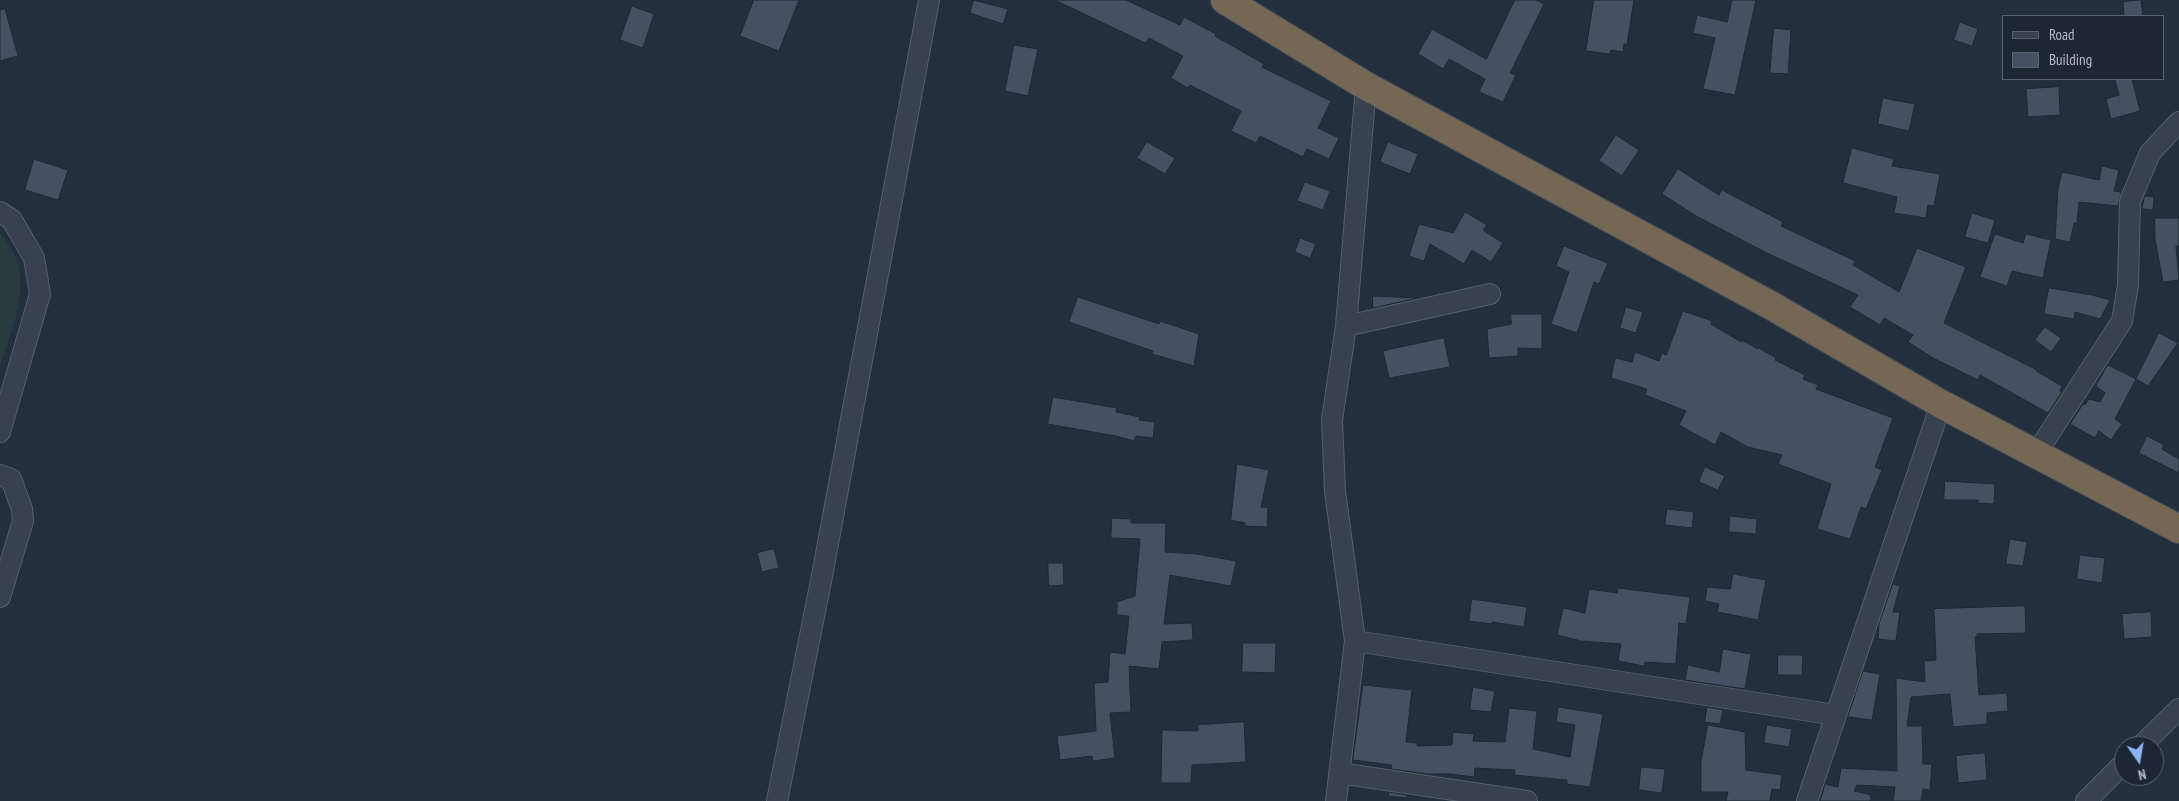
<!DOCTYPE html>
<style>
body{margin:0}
#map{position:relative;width:2179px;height:801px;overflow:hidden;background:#242f3e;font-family:"PT Sans Narrow",sans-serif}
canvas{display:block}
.legend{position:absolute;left:2002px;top:15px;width:162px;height:65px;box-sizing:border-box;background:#1d2633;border:1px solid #59626f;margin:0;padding:6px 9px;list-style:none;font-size:15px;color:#b4bcc9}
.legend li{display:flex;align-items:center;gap:10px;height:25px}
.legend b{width:25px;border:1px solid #59626f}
.north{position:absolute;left:2114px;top:736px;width:50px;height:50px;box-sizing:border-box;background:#1d2633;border:1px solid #59626f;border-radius:50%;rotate:167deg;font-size:14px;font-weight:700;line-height:20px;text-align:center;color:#b4bcc9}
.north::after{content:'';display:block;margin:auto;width:18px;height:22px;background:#8ab4f8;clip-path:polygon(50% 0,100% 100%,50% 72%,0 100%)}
</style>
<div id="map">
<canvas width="2179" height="801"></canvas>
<ul class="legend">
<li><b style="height:6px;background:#38414e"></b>Road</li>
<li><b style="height:14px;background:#455162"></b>Building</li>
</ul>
<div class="north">N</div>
</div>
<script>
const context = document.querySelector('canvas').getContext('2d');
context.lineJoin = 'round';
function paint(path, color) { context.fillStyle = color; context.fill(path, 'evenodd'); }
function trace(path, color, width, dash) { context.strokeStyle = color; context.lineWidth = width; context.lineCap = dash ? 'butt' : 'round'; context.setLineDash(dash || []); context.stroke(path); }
paint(new Path2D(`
 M0 233C38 275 14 321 0 367Z`), '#263c3f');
const building = new Path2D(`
 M754 0H799L779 51 740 36Z
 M974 0 1008 9 1003 24 970 13Z
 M1055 0H1126L1180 25 1184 17 1216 34 1215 36 1264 64 1262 67 1331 101 1318 128 1339 138 1329 159 1307 149 1303 157 1260 136 1256 143 1231 131 1241 111 1190 85 1188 88 1171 78 1183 56 1149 38 1146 43Z
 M1515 0H1536L1544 4 1510 73 1516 75 1503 102 1479 92 1485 79 1449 59 1443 69 1418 54 1432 29 1486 59Z
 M1594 0H1634L1627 45 1624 44 1623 52 1611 50 1610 54 1586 51Z
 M1732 0H1756L1735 95 1703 89 1715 38 1693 33 1697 15 1727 22Z
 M2141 0 2143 16H2124L2123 2Z
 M632 6 654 14 643 48 620 40Z
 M5 9 18 56 0 61V10Z
 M1960 22 1978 29 1972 46 1954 40Z
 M1774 28 1791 30 1788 74 1770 73Z
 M1014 45 1038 49 1028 96 1005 91Z
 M2115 79H2132L2140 111 2111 119 2106 99 2119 95Z
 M2059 87 2060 115 2028 117 2026 89Z
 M1883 98 1915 104 1909 131 1878 124Z
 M1616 135 1639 150 1622 176 1599 161Z
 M1147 142 1175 158 1165 174 1137 158Z
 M1388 142 1418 154 1410 174 1380 162Z
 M1852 148 1894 159 1892 166 1940 174 1934 206 1928 205 1926 218 1894 213 1897 197 1843 183Z
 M34 159 68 170 58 200 25 190Z
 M2102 166 2119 170 2114 191 2121 192 2118 206 2079 202 2077 223H2074L2070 242 2055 239 2058 189 2062 172 2099 180Z
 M1678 169 1719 195 1722 190 1783 222 1781 226 1855 261 1853 265 1899 292 1917 248 1966 267 1944 323 2037 370 2036 371 2062 386 2060 391 2062 392 2048 413 1980 375 1978 380 1935 359 1908 342 1913 335 1884 318 1880 325 1850 307 1858 295 1767 253 1698 217 1662 194Z
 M1305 182 1330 191 1323 210 1297 201Z
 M2145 196 2154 197 2153 210 2142 209Z
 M1465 212 1487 225 1483 230 1503 243 1491 262 1472 250 1464 264 1430 244 1424 261 1409 256 1419 224 1453 233Z
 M1972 213 1995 220 1988 243 1965 237Z
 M2155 218H2179V246H2176L2179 280 2163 282 2155 239Z
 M1995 234 2023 243 2026 234 2051 240 2043 278 2012 271 2007 286 1980 277Z
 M1300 238 1316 244 1310 258 1295 252Z
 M1564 246 1608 263 1599 284 1594 282 1577 333 1551 324 1569 272 1556 266Z
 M2049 288 2092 295 2110 300 2100 319 2075 312 2074 319 2044 314Z
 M1373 296 1418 298 1373 308Z
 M1078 297 1159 324 1160 321 1199 334 1194 366 1152 354 1153 351 1069 322Z
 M1626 307 1643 312 1636 333 1620 328Z
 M1683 311 1712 321 1711 324 1741 342 1742 340 1758 349 1759 348 1776 358 1775 360 1805 375 1803 379 1818 385 1816 389 1893 418 1875 467 1882 470 1866 509 1861 507 1850 539 1817 529 1831 484 1778 464 1782 455 1748 447 1721 432 1715 445 1679 425 1686 411 1645 395 1647 389 1611 378 1615 358 1632 362 1635 352 1659 361 1662 353 1666 355Z
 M1511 314H1542V349L1518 348V356L1489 358 1487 329 1511 324Z
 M2045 327 2061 338 2051 352 2035 340Z
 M2159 333 2178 343 2148 386 2136 379Z
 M1444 338 1450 367 1389 378 1383 351Z
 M2108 365 2136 379 2115 419 2122 424 2111 440 2099 431 2095 438 2070 424 2083 404 2085 405 2089 399 2100 402 2105 393 2096 386Z
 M1053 397 1117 408 1116 412 1140 417 1139 420 1155 422 1153 438 1136 436 1134 441 1116 436 1048 424Z
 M2147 436 2164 445 2162 449 2179 459V473L2139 453Z
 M1237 464 1269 470 1261 507 1268 508 1267 527 1245 526V523L1231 520Z
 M1705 467 1725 476 1718 490 1699 482Z
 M1945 481 1995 484 1994 504 1978 503V500H1944Z
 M1667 509 1694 512 1692 528 1665 525Z
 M1730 516 1757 519 1756 534 1729 532Z
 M1112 518 1131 519V523H1166L1165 552 1197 554 1236 561 1231 586 1170 575 1164 624 1192 623 1193 640 1162 642 1159 669 1129 666 1131 712 1110 713 1115 758 1093 761 1092 756 1060 760 1057 736 1096 731 1094 683 1108 682 1110 652 1125 654 1129 616 1117 615V602L1135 596 1140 539 1111 538Z
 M2010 539 2027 542 2023 566 2006 564Z
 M774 549 779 568 762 572 757 553Z
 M2080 555 2105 558 2102 583 2077 579Z
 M1048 563H1063L1064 585 1049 586Z
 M1733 574 1766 580 1758 620 1717 612 1719 604 1705 601 1707 587 1730 589Z
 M1893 584 1900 586 1893 612H1900L1896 641 1878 639 1879 624Z
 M1618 588 1690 597 1686 624 1679 623 1676 664 1645 662 1644 666 1618 661 1621 644 1581 641 1557 635 1563 608 1585 613 1589 589 1617 593Z
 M1472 599 1527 607 1524 627 1492 622V624L1469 621Z
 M2025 606 2026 633 1977 634V637H1975L1979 695 2007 693 2008 711 1987 713V724L1953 727 1950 694 1911 697 1907 726H1922L1923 764H1932L1930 790 1923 789 1921 801H1893L1895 787 1857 785 1854 791 1871 795 1870 801H1820L1825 784 1838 787 1841 768 1897 771 1896 678 1925 682 1924 661 1936 660 1934 609Z
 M2151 612 2152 637 2124 639 2122 614Z
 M1243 643H1276L1275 673 1242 672Z
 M1723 649 1751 654 1745 689 1685 680 1688 665 1719 672Z
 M1778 655H1803L1802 675H1778Z
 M1863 671 1880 674 1872 720 1848 717Z
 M1363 685 1412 690 1406 742 1417 743V746L1452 745 1453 732 1474 734 1473 741 1505 742 1509 708 1537 711 1533 749 1570 757 1575 725 1556 722 1558 707 1603 714 1590 787 1567 784V780L1514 775 1515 770 1475 768 1474 777 1450 774H1429L1391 769 1392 765 1353 760Z
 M1473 687 1495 691 1491 712 1470 710Z
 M1707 707 1723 710 1720 724 1705 722Z
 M1244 722 1246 762 1192 765 1191 783H1161L1162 730 1198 731V725Z
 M1708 725 1745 732 1746 770 1782 775 1780 790 1772 789 1770 801H1726L1728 792H1701V762Z
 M1767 725 1792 729 1789 747 1764 743Z
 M1985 753 1987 780 1958 783 1956 756Z
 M1641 767 1665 769 1662 793 1639 790Z
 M1389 792 1407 795 1406 798 1389 796Z`);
paint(building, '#455162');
trace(building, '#1f2835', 1);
const minor = new Path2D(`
 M0 212 12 220 34 258 40 294 0 432
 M1346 326 1490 294
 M2036 454 2122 321 2128 285 2130 201 2150 153 2179 122
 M0 475 11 479 22 509 23 521 0 597
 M1355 641 1836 715
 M2141 746 2179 709
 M1339 773 1527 801
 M777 801 821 581 929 0
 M1336 801 1355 641 1335 491 1332 420 1346 326 1366 86
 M1807 801 1941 404
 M2086 801 2124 763`);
const highway = new Path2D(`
 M1225 0 1366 86 1772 306 1941 404 2179 529`);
trace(minor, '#565f6c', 22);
trace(highway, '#434c59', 30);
trace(minor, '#38414e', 20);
trace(highway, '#746855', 28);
</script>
